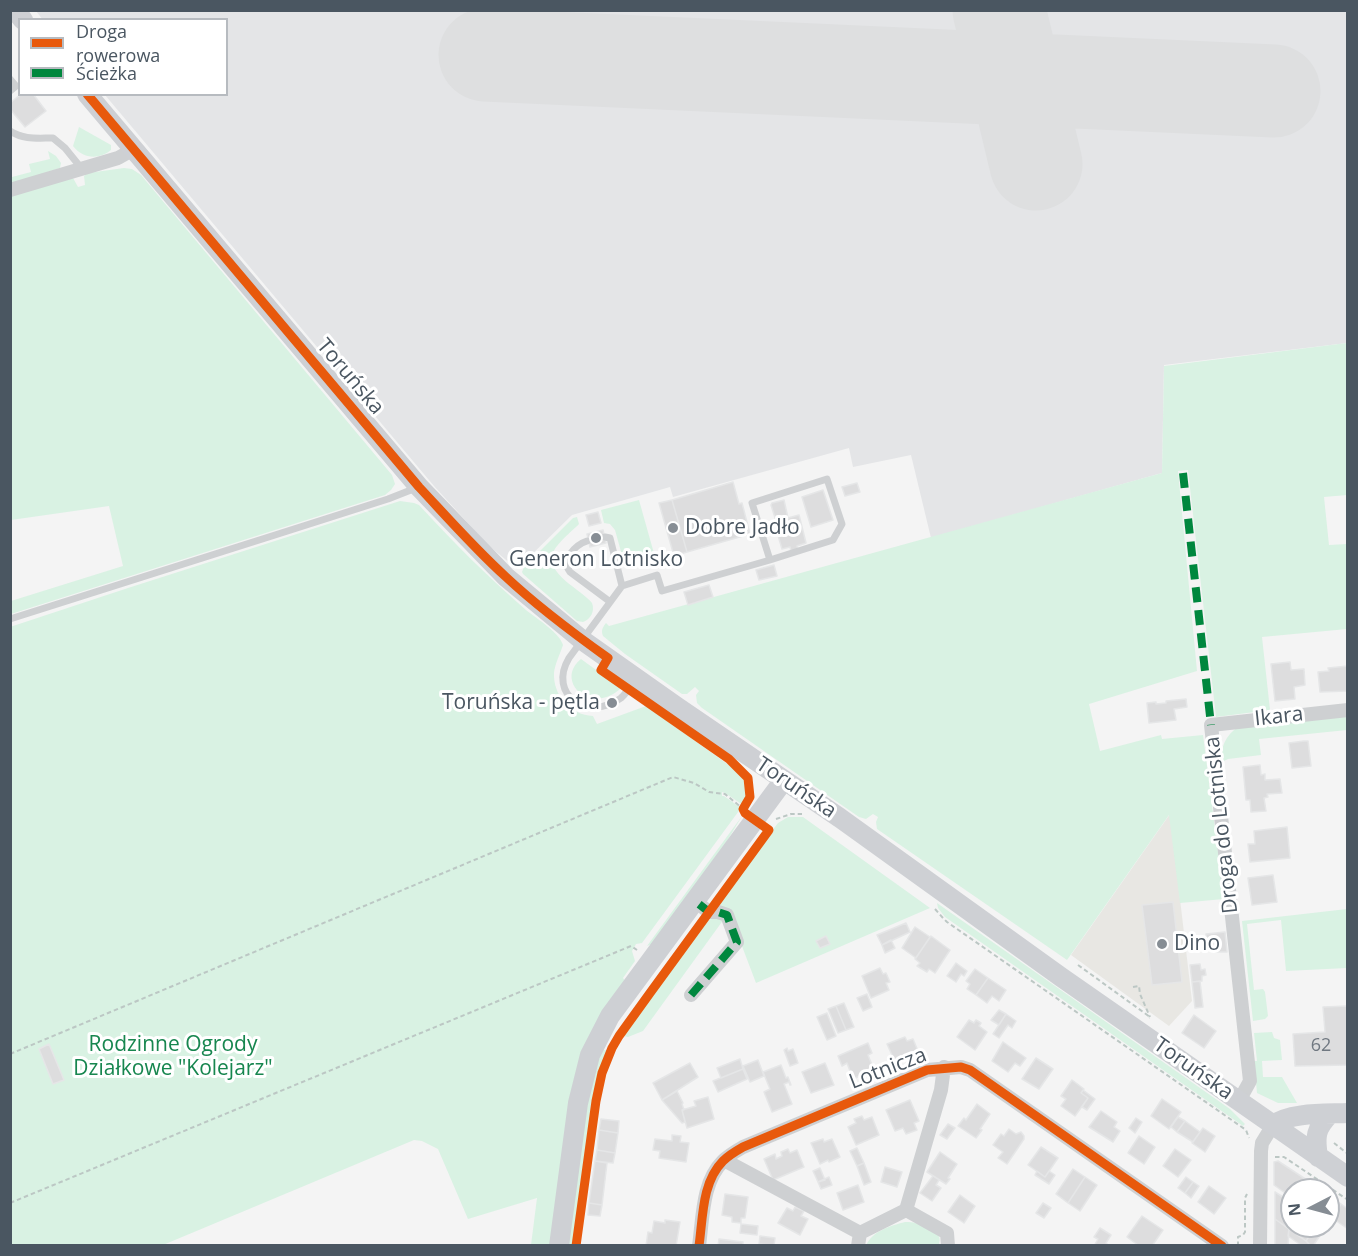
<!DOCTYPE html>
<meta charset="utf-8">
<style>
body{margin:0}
#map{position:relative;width:1358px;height:1256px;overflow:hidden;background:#f4f4f4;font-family:"Open Sans",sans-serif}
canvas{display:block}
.frame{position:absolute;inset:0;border:12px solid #4a5661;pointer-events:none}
.legend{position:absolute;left:18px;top:18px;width:210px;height:78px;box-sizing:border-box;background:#fff;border:2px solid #b7bbc0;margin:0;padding:8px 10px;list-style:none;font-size:18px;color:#4a5661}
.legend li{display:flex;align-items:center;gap:12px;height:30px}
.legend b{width:30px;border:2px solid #b7bbc0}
.north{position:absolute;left:1280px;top:1178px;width:60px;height:60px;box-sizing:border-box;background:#fff;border:2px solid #b7bbc0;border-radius:50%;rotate:264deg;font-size:16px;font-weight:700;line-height:24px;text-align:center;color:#4a5661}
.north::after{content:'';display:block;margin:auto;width:21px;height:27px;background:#868d94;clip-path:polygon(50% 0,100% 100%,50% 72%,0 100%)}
</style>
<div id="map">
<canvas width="1358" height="1256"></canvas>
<div class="frame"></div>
<ul class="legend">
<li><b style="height:8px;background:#e8590c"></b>Droga rowerowa</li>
<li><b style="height:8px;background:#00873e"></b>Ścieżka</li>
</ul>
<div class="north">N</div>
</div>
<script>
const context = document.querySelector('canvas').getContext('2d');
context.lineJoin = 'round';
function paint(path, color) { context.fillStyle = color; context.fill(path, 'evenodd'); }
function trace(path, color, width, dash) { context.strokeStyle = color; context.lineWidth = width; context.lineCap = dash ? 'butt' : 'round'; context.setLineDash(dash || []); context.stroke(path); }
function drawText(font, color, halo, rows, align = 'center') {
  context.font = font + ' "Open Sans",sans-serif'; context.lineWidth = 6; context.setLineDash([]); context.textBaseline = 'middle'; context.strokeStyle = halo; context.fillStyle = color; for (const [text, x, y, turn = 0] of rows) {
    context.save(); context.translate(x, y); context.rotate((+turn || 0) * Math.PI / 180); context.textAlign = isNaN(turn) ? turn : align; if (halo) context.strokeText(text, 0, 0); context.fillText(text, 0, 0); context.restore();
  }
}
paint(new Path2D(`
 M1170 814 1192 1001 1169 1026 1071 955Z`), '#e8e7e3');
paint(new Path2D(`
 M36 11H1347V343L1164 365 1162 473 931 538 911 455 853 467 849 448 673 497 670 487 572 515 517 569 488 545 434 486 105 95 226 94V20H43Z`), '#e4e5e7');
paint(new Path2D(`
 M79 127 111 145V150C99 160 83 159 73 146Z
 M48 151 56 156 61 163 60 168 11 184V175L12 177 31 172 29 164 50 159Z
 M124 168 132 169 141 175 392 475 395 484 391 490 385 495 11 614V601L123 566 109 506 11 520V195L73 178 78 187 85 185 84 176 88 173Z
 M1347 343V495L1324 497 1329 545 1347 544V629L1262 637 1270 710 1216 717 1188 470 1178 471 1197 671 1089 704 1100 751 1161 735 1162 739 1203 735 1224 899 1180 903 1169 815 1067 960 877 829 876 822 878 817 873 814 866 819 859 817 702 708 697 703 696 695 699 691 695 687 687 694H682L625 654 603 636C601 631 602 628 606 623L609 626 1162 473 1164 366Z
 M639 500 655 557 625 566 615 530 610 524 604 523 601 510Z
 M400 501 414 503 419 505C454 543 488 577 526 610 537 619 560 633 563 645 560 654 555 664 554 673 553 696 571 715 593 716L597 724 646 706 740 773C747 784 750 794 743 805L725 793 722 792V796H724L741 808 642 943 636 944 632 951 635 961 623 978 626 982 601 1017 551 1245H531L537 1198 468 1219 438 1149 422 1141 414 1140 163 1245H11L10 627 128 588Z
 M577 517 579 524C572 531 556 544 553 553 545 574 581 589 592 603 595 611 591 619 583 622L577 621 523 574 522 572 524 567 573 518Z
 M581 659 621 688C590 717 554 680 581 659Z
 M1347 716V730L1259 739 1261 755 1228 759 1222 762C1220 747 1226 735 1238 727Z
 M742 816 714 863 652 944 647 946Z
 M788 817H803L930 908 756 983 729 912 717 903 778 823Z
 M937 903 1230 1109 1245 1124 1243 1126 945 917 938 908Z
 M1347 909V968L1286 971 1281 920 1247 924 1254 990 1263 989 1265 992 1268 1016 1265 1019 1253 1021 1242 921Z
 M715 918 724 919 643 1031 628 1037 623 1036 708 920Z
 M1272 1032 1274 1038 1280 1040 1282 1060 1262 1061 1263 1077H1282L1297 1103H1278L1257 1093 1254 1061H1257L1254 1033Z
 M602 1050H607L598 1074 593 1095 573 1245 567 1246C576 1181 580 1112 602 1050Z
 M905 1222C914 1221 933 1227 938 1235 941 1239 939 1242 939 1245L866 1246C872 1231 890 1226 905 1222Z`), '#d9f2e3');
trace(new Path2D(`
 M999 10 1036 164
 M485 55 1274 91`), '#dedfe0', 93);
const building = new Path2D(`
 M21 94H33L46 111 25 127 10 109V103Z
 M733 482 739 504 742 503 750 534 687 552 672 500Z
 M857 483 860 492 845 496 842 487Z
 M823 490 833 520 811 527 802 497Z
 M672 500 687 552 674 556 659 503Z
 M784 500 788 518 799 515 806 543 797 546 798 549 791 551 790 547 782 549 774 522 776 521 771 505 772 503Z
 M598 512 601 523 589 526 586 515Z
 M603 530 606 543 590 547 587 534Z
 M774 565 777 576 759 580 756 570Z
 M709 585 713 597 688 605 684 592Z
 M1290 662 1291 670 1304 669 1305 685 1294 687 1295 699 1275 701 1271 664Z
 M1348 666V691L1320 692 1318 672 1329 671 1328 668Z
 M1186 699 1187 707 1174 709 1176 720 1149 723 1147 703 1156 702V704L1166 703V701Z
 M1304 741H1308L1311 766 1292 768 1289 743Z
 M1260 765 1261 775 1265 774V780L1280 779 1282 793 1267 794 1268 797 1264 798 1266 811 1251 812 1250 800H1246L1243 767Z
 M1287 827 1290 858 1250 862 1248 844H1255L1254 831Z
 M1273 875 1277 902 1252 905 1248 878Z
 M1173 902 1182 982 1152 985 1142 905Z
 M906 923 910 932 882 945 877 935Z
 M915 927 930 937 916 958 902 948Z
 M1225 932 1227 952H1215L1214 945 1208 946 1206 934Z
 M826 936 830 944 820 948 816 941Z
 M931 936 950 950 935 973 929 969 927 972 917 966 920 963 915 959Z
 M891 940 895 948 885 953 882 945Z
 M956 963 967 971 964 976 961 974 956 982 947 976Z
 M1200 964 1201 970 1205 969 1206 975 1202 976V981L1192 982 1190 965Z
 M880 968 883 974 886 973 890 982 886 983 889 990 871 998 862 976Z
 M975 969 988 978 976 995 967 989 970 984 966 981Z
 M988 978 1006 990 999 1001 992 996 987 1003 976 995Z
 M1200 981 1203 1007 1195 1008 1192 982Z
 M867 994 872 1007 863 1011 857 998Z
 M844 1003 854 1027 846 1030 836 1006Z
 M836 1006 846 1030 838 1033 828 1009Z
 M1348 1006V1065L1295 1066 1293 1034 1325 1032 1323 1007Z
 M999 1010 1006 1014 999 1025 991 1020Z
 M827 1013 836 1036 827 1040 817 1017Z
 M1006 1014 1016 1021 1012 1028 1008 1025 999 1038 993 1034Z
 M1194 1015 1216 1031 1204 1048 1182 1033Z
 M969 1020 974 1023 976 1020 981 1023 979 1026 987 1032 975 1050 957 1037Z
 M905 1037 907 1041 913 1039 918 1051 913 1054 914 1057 896 1064 887 1044Z
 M1003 1042 1026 1058 1020 1066 1015 1063 1008 1072 992 1061Z
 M868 1043 872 1053 868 1055 874 1070 853 1079 847 1063 842 1066 838 1056Z
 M49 1044 64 1080 53 1084 39 1049Z
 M787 1048 788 1051 793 1049 798 1063 790 1066 784 1050Z
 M1036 1058 1053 1069 1039 1089 1022 1079Z
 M740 1059 743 1069 721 1078 717 1068Z
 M758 1060 764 1076 750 1082 743 1066Z
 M690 1063 698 1077 662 1100 653 1083Z
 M825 1063 834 1085 811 1093 802 1072Z
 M781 1065 786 1078 788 1077 791 1085H790L789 1082 784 1084 792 1104 772 1112 764 1092 770 1089 763 1072Z
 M743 1069 747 1079 718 1092 713 1081Z
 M1072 1080 1084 1089 1081 1093 1088 1098 1075 1116 1061 1106 1066 1099 1061 1096Z
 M1083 1090 1095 1099 1087 1110 1082 1107 1088 1098 1081 1093Z
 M677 1091 683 1103 682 1104 684 1110H682L685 1122 682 1123 662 1100Z
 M708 1097 714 1119 687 1128 682 1110 696 1106 694 1101Z
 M1162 1099 1181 1112 1169 1129 1151 1116Z
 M910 1100 919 1121 914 1123 917 1130 906 1134 903 1128 895 1131 886 1110Z
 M977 1104 990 1114 980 1129 982 1130 976 1138 958 1126 964 1118 966 1120Z
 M1101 1111 1117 1122 1114 1127 1120 1131 1113 1142 1089 1127Z
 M862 1116 864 1120 872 1117 879 1135 856 1145 848 1127 856 1123 854 1119Z
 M1178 1117 1185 1121 1177 1132 1171 1127Z
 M1136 1118 1142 1122 1135 1133 1129 1128Z
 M601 1119 619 1121 618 1133 599 1130Z
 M1185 1121 1200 1132 1193 1142 1177 1132Z
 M948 1124 955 1128 947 1139 940 1135Z
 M1203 1128 1215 1136 1205 1152 1192 1143Z
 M1009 1129 1016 1134 1021 1132 1024 1136V1139L1007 1164 998 1158 1003 1152 993 1145 1001 1134 1004 1136Z
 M599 1130 618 1133 615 1153 597 1150Z
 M672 1135 681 1136 680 1142 689 1143 686 1162 659 1158 660 1151 653 1150 655 1139 672 1141Z
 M1139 1136 1155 1147 1144 1164 1128 1153Z
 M823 1139 824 1142 832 1139 840 1157 829 1162 828 1160 820 1164 811 1143Z
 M1041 1147 1058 1158 1045 1177 1028 1165Z
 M857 1148 864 1163 857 1166 850 1151Z
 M788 1149 790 1153 797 1150 804 1167 773 1180 764 1159 775 1154 776 1159 782 1156 781 1152Z
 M1175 1149 1191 1160 1178 1177 1163 1166Z
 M597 1150 615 1153 613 1163 595 1161Z
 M940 1152 957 1164 948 1178 950 1179 946 1184 927 1172Z
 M595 1161 607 1163 602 1205 589 1203Z
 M1278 1161 1313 1184 1309 1190H1292V1198L1274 1185V1162Z
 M864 1163 871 1182 864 1185 857 1166Z
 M885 1167 902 1172 897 1187 881 1182Z
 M820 1168 825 1180 818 1182 813 1171Z
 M1073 1169 1085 1177 1068 1203 1056 1194Z
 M1037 1171 1045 1177 1049 1171 1055 1175 1049 1184 1035 1175Z
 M933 1176 939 1180 936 1185 941 1188 932 1201 920 1193Z
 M829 1177 832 1185 821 1189 818 1182Z
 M1085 1177 1097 1185 1080 1211 1068 1203Z
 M1186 1177 1193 1182 1185 1193 1178 1188Z
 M1193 1182 1199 1186 1191 1198 1185 1193Z
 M858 1185 864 1202 843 1210 837 1193Z
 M1209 1186 1226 1198 1214 1214 1198 1202Z
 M1275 1192 1283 1197V1214L1290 1219 1286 1227 1275 1219Z
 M725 1194 748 1197 745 1218H741V1223L732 1222V1217L722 1215Z
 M960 1195 975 1206 964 1223 948 1212Z
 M1328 1195 1341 1204 1328 1223Z
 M589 1203 602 1205 600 1216 588 1215Z
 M1043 1203 1051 1208 1044 1218 1036 1213Z
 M1341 1204 1348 1209V1229L1332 1218Z
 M795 1207 804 1211 801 1216 808 1219 800 1235 778 1223 787 1208 793 1211Z
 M1142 1216 1163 1230 1152 1246H1139L1127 1237Z
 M1292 1217V1226H1298L1310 1235 1306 1241 1286 1227Z
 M1275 1219 1289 1229 1288 1246H1275Z
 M665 1220 680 1222 676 1246H646L648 1232 652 1233 654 1221 665 1223Z
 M741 1224 758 1226 757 1235 740 1233Z
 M1316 1226H1322L1325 1228 1313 1246H1311L1306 1241Z
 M1100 1228 1111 1235 1106 1243 1109 1246H1094L1098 1239 1094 1237Z
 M1289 1229 1306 1241 1311 1246H1302L1288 1236Z
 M760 1236 775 1238 774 1246 759 1244Z
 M719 1239 743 1242V1246H718Z`);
paint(building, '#ddddde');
trace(building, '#e5e6e7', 1.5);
trace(new Path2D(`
 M747 777 749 797
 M776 819 791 814H802
 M935 909 943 918 947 922 1246 1130 1249 1138
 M1078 965 1150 1017 1149 1018
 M1133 987 1139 986 1140 994 1150 1017
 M10 1054 673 777 694 783 709 792 725 794 742 808
 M1334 1143 1348 1154
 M1275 1157H1284L1348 1200
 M10 1203 631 946 637 950
 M1238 1246V1237L1243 1235 1245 1232V1198L1247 1194`), '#bcc7c4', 2, [4.5, 3]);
trace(new Path2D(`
 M10 79 16 86 10 91
 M10 131C24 140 37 138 53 138L65 148 82 169
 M605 537 610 538 622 586
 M587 541C575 545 561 560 570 572L609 601
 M10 619 275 535 388 499 416 488
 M635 679C631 685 627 693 621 698 588 722 547 695 569 658L622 586 657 575 662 591 770 560 752 503 827 479 842 524 833 540 770 560`), '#ced0d2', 7);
trace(new Path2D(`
 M10 190 118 158 134 149
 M691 995 737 942 727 915 718 912H709L695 901
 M1239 1101 1250 1081 1211 725 1348 710
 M724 1160 860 1233
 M906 1210 941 1090 944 1067
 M699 1246C703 1217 702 1182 723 1161 729 1155 736 1151 743 1147L927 1070 961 1067 970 1070 1222 1246
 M858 1246 860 1233 906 1210 947 1233 948 1246
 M1260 1246 1261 1151 1262 1143 1273 1125`), '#ced0d2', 14);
trace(new Path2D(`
 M15 10 23 20
 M87 94 419 487 506 577 582 640 677 707 840 818 1061 977 1348 1177
 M1273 1125C1290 1112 1326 1114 1348 1113
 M1318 1157C1315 1137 1315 1129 1330 1114
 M559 1246 578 1103 590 1055 610 1016 784 780`), '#ced0d4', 20);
trace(new Path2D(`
 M1183 473 1211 725
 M691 995 737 942 727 915 718 912H709L695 901`), '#00873e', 8, [15, 8]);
trace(new Path2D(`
 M87 94 419 487C447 517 475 549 506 577 538 607 573 633 608 658L601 670 729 759 748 778 750 797 743 809 745 813 769 830 650 993 619 1036 612 1048 602 1073 596 1101 576 1246
 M699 1246C703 1217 702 1182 723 1161 729 1155 736 1151 743 1147L927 1070 961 1067 970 1070 1222 1246`), '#e8590c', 9);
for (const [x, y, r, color] of [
 [673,528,6,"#868d94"],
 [596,538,6,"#868d94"],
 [612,703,6,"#868d94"],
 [1162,944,6,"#868d94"]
]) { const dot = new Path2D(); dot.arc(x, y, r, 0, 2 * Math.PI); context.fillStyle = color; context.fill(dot); trace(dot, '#fff', 2); }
drawText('18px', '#707881', null, [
 ["62",1321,1046]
]);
drawText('21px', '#4a5661', '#fff', [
 ["Toruńska",350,377,50],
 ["Ikara",1279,717,-6],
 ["Toruńska",796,788,34],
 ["Droga do Lotniska",1222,825,-96],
 ["Lotnicza",888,1069,-21],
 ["Toruńska",1193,1069,35]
]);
drawText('21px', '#4a5661', '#fff', [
 ["Dobre Jadło",685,528],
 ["Generon Lotnisko",596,560,"center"],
 ["Toruńska - pętla",600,703,"right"],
 ["Dino",1174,944]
], 'left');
drawText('21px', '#17864f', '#fff', [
 ["Rodzinne Ogrody",173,1045],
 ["Działkowe \"Kolejarz\"",173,1069]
]);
</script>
